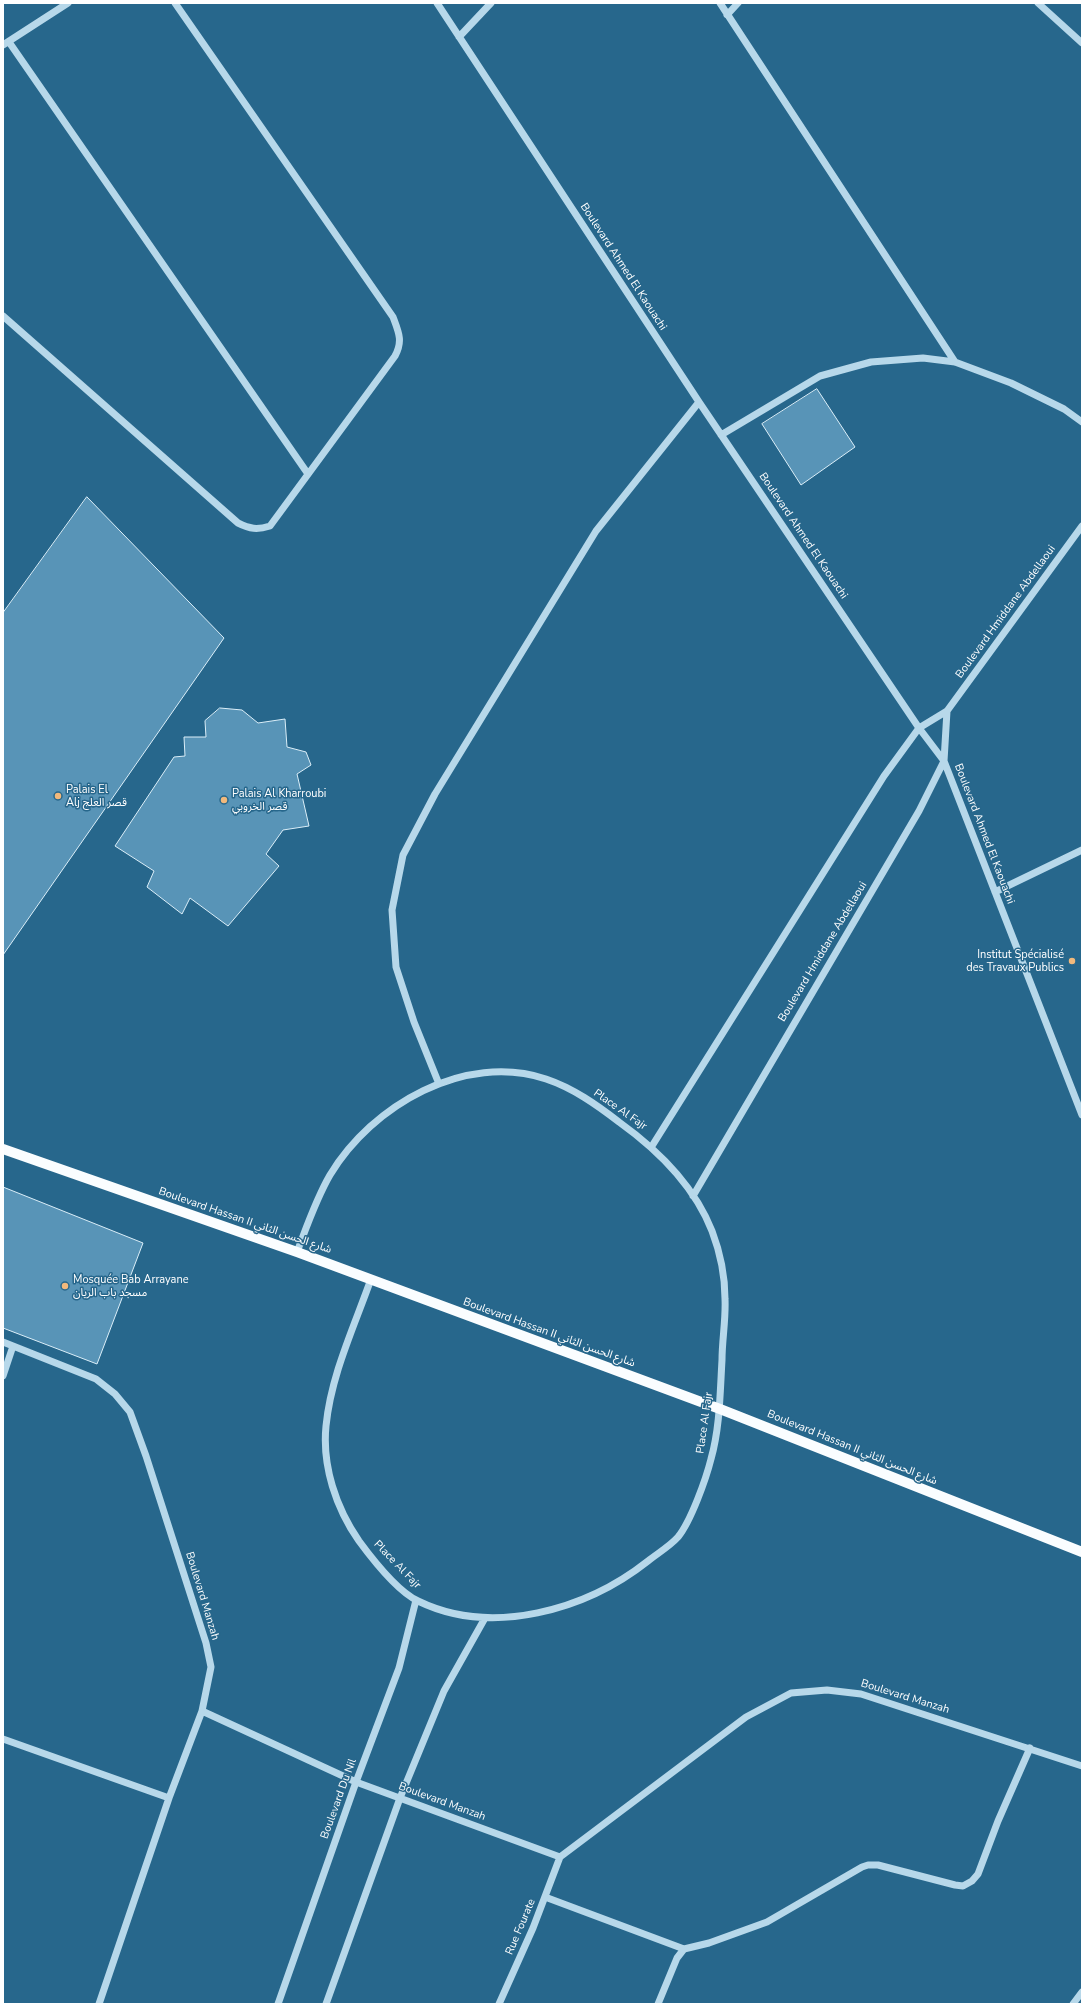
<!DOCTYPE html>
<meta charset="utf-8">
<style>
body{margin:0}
#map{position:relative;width:1085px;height:2007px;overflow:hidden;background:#27678c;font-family:"Nunito Sans",sans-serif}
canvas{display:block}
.frame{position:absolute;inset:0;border:4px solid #fff;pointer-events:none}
</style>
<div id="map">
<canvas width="1085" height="2007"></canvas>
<div class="frame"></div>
</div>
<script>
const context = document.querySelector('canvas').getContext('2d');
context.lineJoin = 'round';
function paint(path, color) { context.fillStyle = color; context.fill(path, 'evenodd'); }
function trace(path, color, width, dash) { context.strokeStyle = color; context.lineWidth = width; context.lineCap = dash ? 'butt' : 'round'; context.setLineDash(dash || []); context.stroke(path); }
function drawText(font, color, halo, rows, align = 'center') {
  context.font = font + ' "Nunito Sans","Noto Sans Arabic",sans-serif'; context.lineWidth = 3; context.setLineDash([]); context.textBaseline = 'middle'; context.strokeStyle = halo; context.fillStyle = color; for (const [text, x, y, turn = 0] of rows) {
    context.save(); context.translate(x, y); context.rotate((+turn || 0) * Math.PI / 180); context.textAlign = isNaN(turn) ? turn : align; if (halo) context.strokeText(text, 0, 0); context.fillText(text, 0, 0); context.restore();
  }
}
const building = new Path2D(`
 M817 389 855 447 801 485 762 424Z
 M87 497 224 638 3 955V613Z
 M220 708 242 710 258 723 285 719 287 747 306 752 311 765 297 774 309 826 283 830 266 854 279 866 228 926 190 898 182 914 147 887 154 871 115 846 174 757 185 756 184 737H206L205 721Z
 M3 1187 143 1243 97 1364 3 1328Z`);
paint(building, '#5894b7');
trace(building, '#dbeef8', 1);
trace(new Path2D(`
 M437 3 699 402 919 728 944 761 1082 1115
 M720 3 955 362
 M1038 3 1082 43
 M727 15 738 3
 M459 37 491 3
 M9 42 308 474
 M3 45 68 3
 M3 316 238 523C250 529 257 530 270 526L395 356C403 341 399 333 393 317L175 3
 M721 435 820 376 871 362 923 358 955 362 1011 383 1064 409 1082 422
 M995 892 1082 850
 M439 1084 414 1022 396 967 392 910 403 855 435 794 596 531 699 402
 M652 1146 884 776 919 728 947 711 1082 526
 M693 1196 919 811 944 761 947 711
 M297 1252C307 1226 316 1199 330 1175 372 1105 465 1052 546 1079 573 1088 597 1105 619 1122 658 1150 694 1185 712 1231 720 1252 725 1277 725 1299 726 1319 722 1340 722 1360 720 1393 720 1427 711 1459 706 1479 691 1521 678 1537 670 1546 658 1553 648 1561 586 1610 492 1637 418 1601 397 1591 373 1560 359 1541 336 1508 322 1466 326 1426 331 1375 354 1327 371 1279
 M3 1342 96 1379 115 1394 130 1412 146 1456 206 1643 211 1667 202 1711 169 1798 99 2004
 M3 1376 13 1346
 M202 1711 356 1782 560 1857
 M3 1739 169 1798
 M560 1857 746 1717 791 1693 827 1690 861 1694 1082 1766
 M545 1897 684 1949
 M278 2004 356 1782 399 1668 416 1600
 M326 2004 400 1798 444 1691 485 1618
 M499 2004 533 1928 560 1857
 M658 2004 677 1958 684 1949 709 1943 767 1922 862 1867 868 1865H878L955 1885 963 1886 972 1881 978 1874 998 1821 1030 1748
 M1073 2004 1082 1992`), '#b7d8ea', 7);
trace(new Path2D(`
 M3 1149 297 1252 720 1409 1082 1552`), '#fafdff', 10);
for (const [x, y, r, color] of [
 [58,796,4,"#f2b97c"],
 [224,800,4,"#f2b97c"],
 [1072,961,4,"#f2b97c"],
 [65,1286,4,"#f2b97c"]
]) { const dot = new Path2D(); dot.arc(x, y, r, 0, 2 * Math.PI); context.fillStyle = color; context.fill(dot); trace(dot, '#27678c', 1.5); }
drawText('11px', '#fff', '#27678c', [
 ["Boulevard Ahmed El Kaouachi",623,267,57],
 ["Boulevard Ahmed El Kaouachi",803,536,56],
 ["Boulevard Hmiddane Abdellaoui",1006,612,-54],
 ["Boulevard Ahmed El Kaouachi",984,834,69],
 ["Boulevard Hmiddane Abdellaoui",823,952,-59],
 ["Place Al Fajr",620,1110,35],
 ["Boulevard Hassan II شارع الحسن الثاني",245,1221,19],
 ["Boulevard Hassan II شارع الحسن الثاني",549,1333,20],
 ["Place Al Fajr",705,1423,-82],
 ["Boulevard Hassan II شارع الحسن الثاني",852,1448,22],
 ["Place Al Fajr",397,1565,46],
 ["Boulevard Manzah",202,1596,73],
 ["Boulevard Manzah",905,1697,17],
 ["Boulevard Du Nil",339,1799,-70],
 ["Boulevard Manzah",442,1802,20],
 ["Rue Fourate",521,1927,-67]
]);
drawText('11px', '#fff', '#27678c', [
 ["Palais El",66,790],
 ["Alj قصر العلج",66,803],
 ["Palais Al Kharroubi",232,794],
 ["قصر الخروبي",232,807],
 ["Institut Spécialisé",1064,955,"right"],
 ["des Travaux Publics",1064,968,"right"],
 ["Mosquée Bab Arrayane",73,1280],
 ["مسجد باب الريان",73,1293]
], 'left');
</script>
